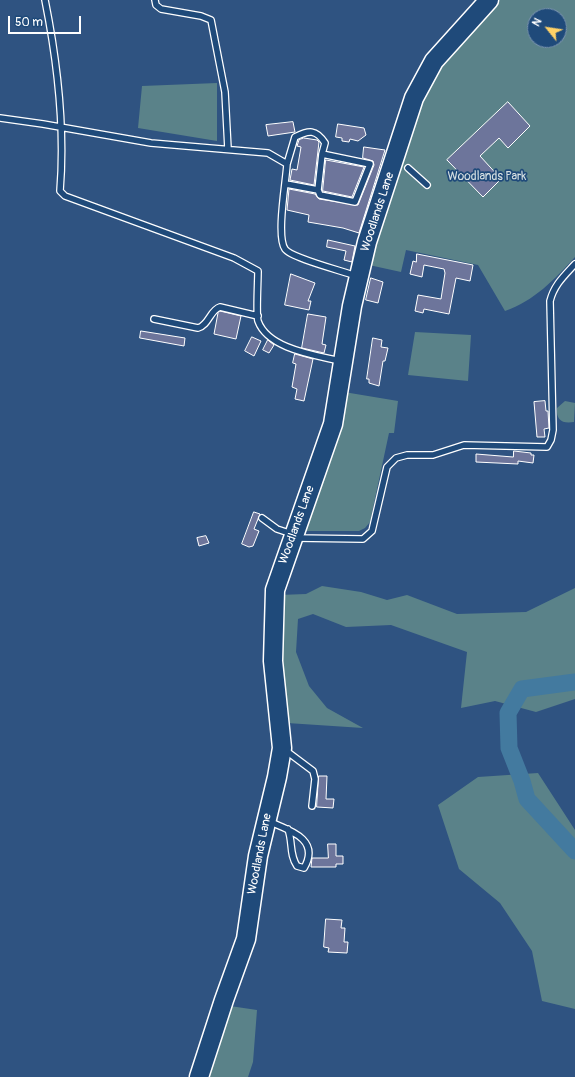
<!DOCTYPE html>
<style>
body{margin:0}
#map{position:relative;width:575px;height:1077px;overflow:hidden;background:#2f5381;font-family:Pangolin,sans-serif}
canvas{display:block}
.north{position:absolute;left:527px;top:8px;width:40px;height:40px;box-sizing:border-box;background:#1f4a7a;border:1px solid #7992af;border-radius:50%;rotate:300deg;font-size:11px;font-weight:700;line-height:16px;text-align:center;color:#fff}
.north::after{content:'';display:block;margin:auto;width:14px;height:18px;background:#ffd166;clip-path:polygon(50% 0,100% 100%,50% 72%,0 100%)}
.scale{position:absolute;left:8px;top:16px;width:73px;height:18px;box-sizing:border-box;border:2px solid #fff;border-top:0;padding-left:5px;font-size:12px;line-height:14px;white-space:nowrap;color:#fff;-webkit-text-stroke:3px #1f4a7a;paint-order:stroke}
</style>
<div id="map">
<canvas width="575" height="1077"></canvas>
<div class="north">N</div>
<div class="scale">50 m</div>
</div>
<script>
const context = document.querySelector('canvas').getContext('2d');
context.lineJoin = 'round';
function paint(path, color) { context.fillStyle = color; context.fill(path, 'evenodd'); }
function trace(path, color, width, dash) { context.strokeStyle = color; context.lineWidth = width; context.lineCap = dash ? 'butt' : 'round'; context.setLineDash(dash || []); context.stroke(path); }
function drawText(font, color, halo, rows, align = 'center') {
  context.font = font + ' Pangolin,sans-serif'; context.lineWidth = 3.5; context.setLineDash([]); context.textBaseline = 'middle'; context.strokeStyle = halo; context.fillStyle = color; for (const [text, x, y, turn = 0] of rows) {
    context.save(); context.translate(x, y); context.rotate((+turn || 0) * Math.PI / 180); context.textAlign = isNaN(turn) ? turn : align; if (halo) context.strokeText(text, 0, 0); context.fillText(text, 0, 0); context.restore();
  }
}
paint(new Path2D(`
 M500 0H575V257C554 280 534 301 505 311L478 265 406 250 401 272 369 265 422 96C443 61 469 27 500 0ZM535 16H559V40H535Z
 M217 83V141L138 128 142 86Z
 M415 332 471 335 468 381 408 375Z
 M344 392 398 401 394 433H389L370 522 365 528 359 531H300Z
 M565 401 575 403 574 422C562 424 556 420 557 408Z
 M322 586 361 592 387 600 407 595 457 614 526 612 575 588V699L536 712 495 701 461 708 467 652 391 625 346 627 313 614 298 619 296 652 309 686 327 708 363 728 287 723 279 595 306 594Z
 M538 773 575 830V1009L542 1001 532 951 500 903 459 869 438 805 478 777Z
 M230 1006 257 1010 253 1062 248 1077H208L215 1060Z`), '#5a8289');
trace(new Path2D(`
 M575 682 522 689 508 713 509 748 522 781 527 799 575 851`), '#437a9f', 17);
const building = new Path2D(`
 M508 102 530 126 508 148 499 138 480 156 501 179 483 197 447 160Z
 M293 122 295 132 268 136 266 125Z
 M338 124 364 128 366 135 358 141 350 139 349 142 342 141V138L336 137Z
 M304 138 317 140 319 142 314 185 290 180 292 169 297 170 301 147 297 146 299 140Z
 M364 147 385 150 359 233 343 228 308 222 309 215 287 210 289 189 315 194 319 199 358 205 374 165 373 161 363 158Z
 M326 160 364 167 352 197 323 191Z
 M328 240 355 246 352 262 344 260 346 251 327 247Z
 M417 254 473 265 470 281 456 278 449 314 424 309 423 313 415 311 418 295 441 299 445 273 444 269 424 265 422 277 410 274 413 261 416 262Z
 M291 274 315 283 308 301H311L309 310 285 305Z
 M371 278 383 282 378 303 366 300Z
 M220 311 241 316 236 339 214 334 218 313Z
 M308 314 326 317 322 344 326 345 324 353 302 348Z
 M141 331 185 338 184 346 140 338Z
 M252 337 261 341 254 356 245 351Z
 M373 338 382 340 381 347 388 348 385 361H383L379 386 369 383V379H367Z
 M268 340 274 345 269 353 263 350Z
 M295 354 313 359 304 401 295 399 297 389 292 387 296 364 293 363Z
 M545 401 546 411H548L549 428 544 429 545 437H537L534 402Z
 M514 451 531 453V455H534L533 463 518 461V464L476 462V454L513 457Z
 M254 512 260 514 254 529 259 531 253 546 249 547 242 544Z
 M206 536 209 543 199 546 197 538Z
 M319 776H327L326 799H334L333 808 317 807Z
 M328 844H336V856H343V864H336V867H311L312 858H328Z
 M326 919 342 920 341 928H345L344 942H348L347 953 328 952 329 948 324 947Z`);
paint(building, '#6d759b');
trace(building, '#fff', 1);
const service = new Path2D(`
 M45 0C57 60 65 130 60 191L65 196 234 258 258 271C258 281 256 315 258 321 268 349 315 355 340 361
 M155 0 156 5 161 9 201 16 211 20 225 92 228 149
 M0 118 43 124 151 143 268 153 287 164C286 182 276 236 285 249 291 258 343 271 356 276
 M287 164 295 137C309 130 316 129 325 143L322 154 370 164 355 202 320 195 318 190
 M408 168 427 185
 M286 184 318 190 322 154
 M154 319 198 328C209 325 210 310 220 307L258 316
 M262 518 277 529 292 534
 M295 538 363 539 372 531 387 467 396 458 407 455H433L464 445 547 447 551 440 553 430 550 301C554 285 564 276 575 264
 M285 750 313 771 315 779 312 806
 M268 821C289 830 321 839 304 868L297 866C289 854 293 843 288 829`);
const primary = new Path2D(`
 M199 1077 224 1000 246 939 258 856 277 777 282 748 273 661 275 590 333 424 352 306 367 242 414 98 434 61 489 0`);
trace(service, '#fff', 8);
trace(primary, '#fff', 21);
trace(service, '#1f4a7a', 5.5);
trace(primary, '#1f4a7a', 18);
drawText('12px', '#d6e0e2', '#1f4a7a', [
 ["Woodlands Park",487,177]
]);
drawText('12px', '#fff', '#1f4a7a', [
 ["Woodlands Lane",378,212,-72],
 ["Woodlands Lane",297,525,-70],
 ["Woodlands Lane",260,854,-79]
]);
</script>
